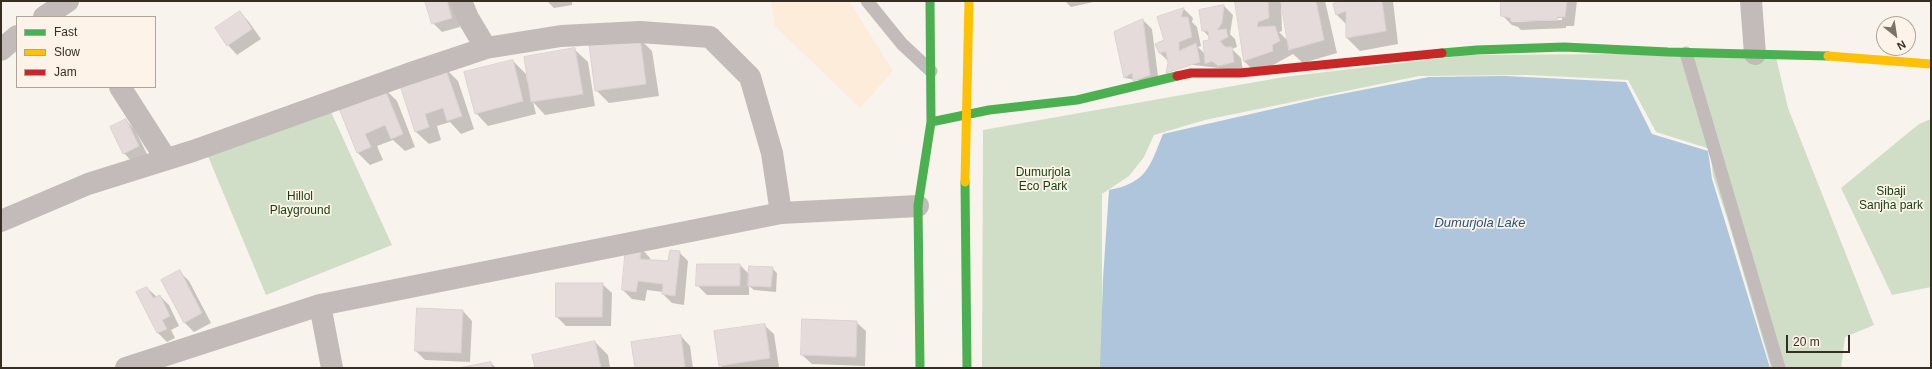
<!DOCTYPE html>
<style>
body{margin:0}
#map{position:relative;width:1932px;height:369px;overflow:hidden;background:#f9f3ed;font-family:Arial,sans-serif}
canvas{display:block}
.frame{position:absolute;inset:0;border:2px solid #372e23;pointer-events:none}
.legend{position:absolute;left:16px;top:16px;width:140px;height:72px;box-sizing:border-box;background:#fef3e8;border:1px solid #aea499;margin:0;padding:5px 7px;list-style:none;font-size:12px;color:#372e23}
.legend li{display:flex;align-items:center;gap:8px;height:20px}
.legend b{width:20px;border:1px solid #aea499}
.north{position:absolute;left:1876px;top:16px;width:40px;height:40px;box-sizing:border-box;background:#fef3e8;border:1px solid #aea499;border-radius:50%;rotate:150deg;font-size:11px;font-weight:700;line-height:16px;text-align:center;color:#372e23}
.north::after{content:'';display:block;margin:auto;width:14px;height:18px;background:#7b736a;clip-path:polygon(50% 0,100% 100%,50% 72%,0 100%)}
.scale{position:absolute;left:1786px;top:335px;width:64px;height:18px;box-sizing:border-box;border:2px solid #372e23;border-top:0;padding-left:5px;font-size:12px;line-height:14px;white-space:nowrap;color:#372e23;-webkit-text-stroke:3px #fef3e8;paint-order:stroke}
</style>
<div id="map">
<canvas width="1932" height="369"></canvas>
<div class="frame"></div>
<ul class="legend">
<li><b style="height:5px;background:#4caf50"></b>Fast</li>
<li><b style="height:5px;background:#ffc107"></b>Slow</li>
<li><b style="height:5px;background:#c62828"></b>Jam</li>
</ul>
<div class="north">N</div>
<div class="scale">20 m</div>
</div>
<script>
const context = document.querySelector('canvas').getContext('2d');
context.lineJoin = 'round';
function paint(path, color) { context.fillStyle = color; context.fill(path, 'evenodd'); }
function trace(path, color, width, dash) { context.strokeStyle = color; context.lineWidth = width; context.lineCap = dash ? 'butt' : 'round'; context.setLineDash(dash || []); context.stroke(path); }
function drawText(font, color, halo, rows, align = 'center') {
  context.font = font + ' Arial,sans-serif'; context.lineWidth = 3.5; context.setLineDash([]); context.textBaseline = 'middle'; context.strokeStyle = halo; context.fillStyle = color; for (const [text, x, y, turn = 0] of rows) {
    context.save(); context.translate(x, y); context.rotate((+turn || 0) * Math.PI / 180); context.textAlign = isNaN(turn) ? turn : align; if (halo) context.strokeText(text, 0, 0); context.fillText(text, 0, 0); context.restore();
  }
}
paint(new Path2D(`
 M771 1H849L893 71 860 108 775 26Z`), '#fcecd9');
paint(new Path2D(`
 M1775 53 1788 108 1874 325 1845 337 1841 368H1771L1728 221 1713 176 1710 149 1656 132 1628 80 1528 75 1419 76 1205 120 1154 135 1144 157 1129 176 1102 194V368H982L983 130 1284 77 1468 55Z
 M331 112 392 245 266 295 207 154Z
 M1931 119V287L1892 295 1841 188 1919 124Z`), '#d0dec8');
paint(new Path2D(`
 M1505 76 1626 82 1652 134 1708 151 1712 179 1770 368H1100L1103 279 1109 190C1147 183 1150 166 1163 134L1321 98 1429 77Z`), '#aec5db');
paint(new Path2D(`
 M426 1H453L460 27 442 32 433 23Z
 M547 1H572V5L554 8Z
 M1065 1H1098L1071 7Z
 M1236 1H1281L1282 31 1279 32 1288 41 1282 1H1325L1337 53 1303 63 1293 54 1257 74 1244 61Z
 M1345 1H1393L1398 44 1360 51 1347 38V25L1337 15 1334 4Z
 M1502 1H1577L1574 26H1566V28L1521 30 1518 27 1512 25 1502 15ZM1562 18V20L1512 22 1510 20Z
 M1224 6 1233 15 1230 34 1235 39 1237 47 1232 49 1241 58 1243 71 1169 62 1159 52 1165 40 1158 17 1184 9 1193 18 1192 22 1197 27 1201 46 1198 47 1205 54 1210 41 1209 37 1203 30Z
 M240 12 249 22 261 39 237 55 228 45Z
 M1143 20 1152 29 1159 84 1125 78Z
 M639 38 652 51 659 96 609 103 596 90Z
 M575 50 588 62 595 106 545 115 533 102 536 114 488 126 476 113 513 61 526 74 527 81Z
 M445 68 458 81 474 129 461 134 450 122 437 126 441 140 429 144 416 132Z
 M384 88 397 101 415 147 405 151 393 140 377 146 383 160 370 165 358 153 339 107Z
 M126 120 135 130 148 156 133 163 124 153Z
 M641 248 650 258V261L669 263 679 252 688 261 684 305 672 303 663 294V292L647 290 645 301 632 299 623 290Z
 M740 265 750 275 772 268 777 273 776 292 754 290 749 286V295H707L697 285Z
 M180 272 189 281 211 323 194 332 185 323Z
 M557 284H602L612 293 611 326H566L557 317Z
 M147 288 157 297 160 296 169 305 179 326 171 330 175 338 167 342 158 333 138 292Z
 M463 311 472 321 470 362 425 360 416 351Z
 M803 321 856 322 866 331 865 366 812 364 802 355Z
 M764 325 774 334 779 367 723 368 720 365Z
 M681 336 690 346 693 368H636Z
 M595 342 608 355 610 368H536Z
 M491 363 496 368H464Z`), '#0003');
const building = new Path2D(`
 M425 1H447L452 18 432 24Z
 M1235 1H1268L1269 18 1258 22 1257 27 1275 26 1280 41 1272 45 1273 51 1244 61Z
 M1281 1H1316L1324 40 1289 50Z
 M1341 1H1382L1386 31 1346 38V11L1336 15 1333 4Z
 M1501 1H1567L1565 17H1557V20L1511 21 1510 18 1501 16Z
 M1224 5 1222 23 1217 30 1226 29 1228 37 1220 41 1225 47H1232L1234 62 1218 66 1212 61 1205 64 1203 41 1209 40 1208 31H1202L1199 10Z
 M1184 8 1181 17H1188L1192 37 1179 42V51L1196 43 1200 62 1166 73 1168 63 1166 52 1159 53 1155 44 1164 40 1157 17Z
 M240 11 252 29 227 46 215 28Z
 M1143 19 1150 75 1133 81 1132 73 1124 78 1114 32Z
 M640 37 646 84 595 91 589 44Z
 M575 48 583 94 531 102 524 57Z
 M513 60 523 101 475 114 464 72Z
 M445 67 462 116 447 121 443 108 425 114 429 127 415 132 399 82Z
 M384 87 403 134 391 139 385 125 365 134 371 147 357 153 338 106Z
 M126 119 139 146 123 154 110 127Z
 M626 246 641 247 640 259 668 261 670 250 680 251 675 296 662 294 663 284 638 281 636 292 622 290Z
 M697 264H740V286H696Z
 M749 266 773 267 771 287 748 286Z
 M180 270 202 313 184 323 161 280Z
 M556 283H603L602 317H556Z
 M147 287 153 298 160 295 170 316 162 320 167 329 157 333 136 292Z
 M417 308 463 310 461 353 415 351Z
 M802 319 857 321 856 357 801 355Z
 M765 324 770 358 719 366 714 331Z
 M681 335 685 368H635L631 342Z
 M595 341 601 368H535L532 355Z
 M491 362 492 368H459Z`);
paint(building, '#e5dbdb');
trace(building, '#dbd1d2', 1);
trace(new Path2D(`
 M867 1 902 44 931 71
 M1686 53 1779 368`), '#c2bbba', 13);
trace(new Path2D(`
 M461 1 468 18 486 48
 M1751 1 1755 54
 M44 17 68 1
 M1 50 17 36
 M120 87 166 159
 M1 221 88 184 193 151 408 74 486 48 561 36 640 32 710 37 750 77 772 153 781 213
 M126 368 320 305
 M332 368 320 305 781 213 918 206`), '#c2bbba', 22);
trace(new Path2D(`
 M1442 53 1477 50 1564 47 1668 52 1828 56
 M931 122 989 110 1077 100 1177 76
 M965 182 967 368
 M920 368 918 206 931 122 930 1`), '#4caf50', 9);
trace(new Path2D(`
 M1828 56 1931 64
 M965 182 969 1`), '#ffc107', 9);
trace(new Path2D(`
 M1177 76 1191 73H1240L1442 53`), '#c62828', 9);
drawText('12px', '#113e0c', '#fef3e8', [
 ["Dumurjola",1043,173],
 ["Eco Park",1043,187],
 ["Sibaji",1891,192],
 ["Sanjha park",1891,206],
 ["Hillol",300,197],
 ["Playground",300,211]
]);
drawText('italic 13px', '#205682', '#fef3e8', [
 ["Dumurjola Lake",1480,223]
]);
</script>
